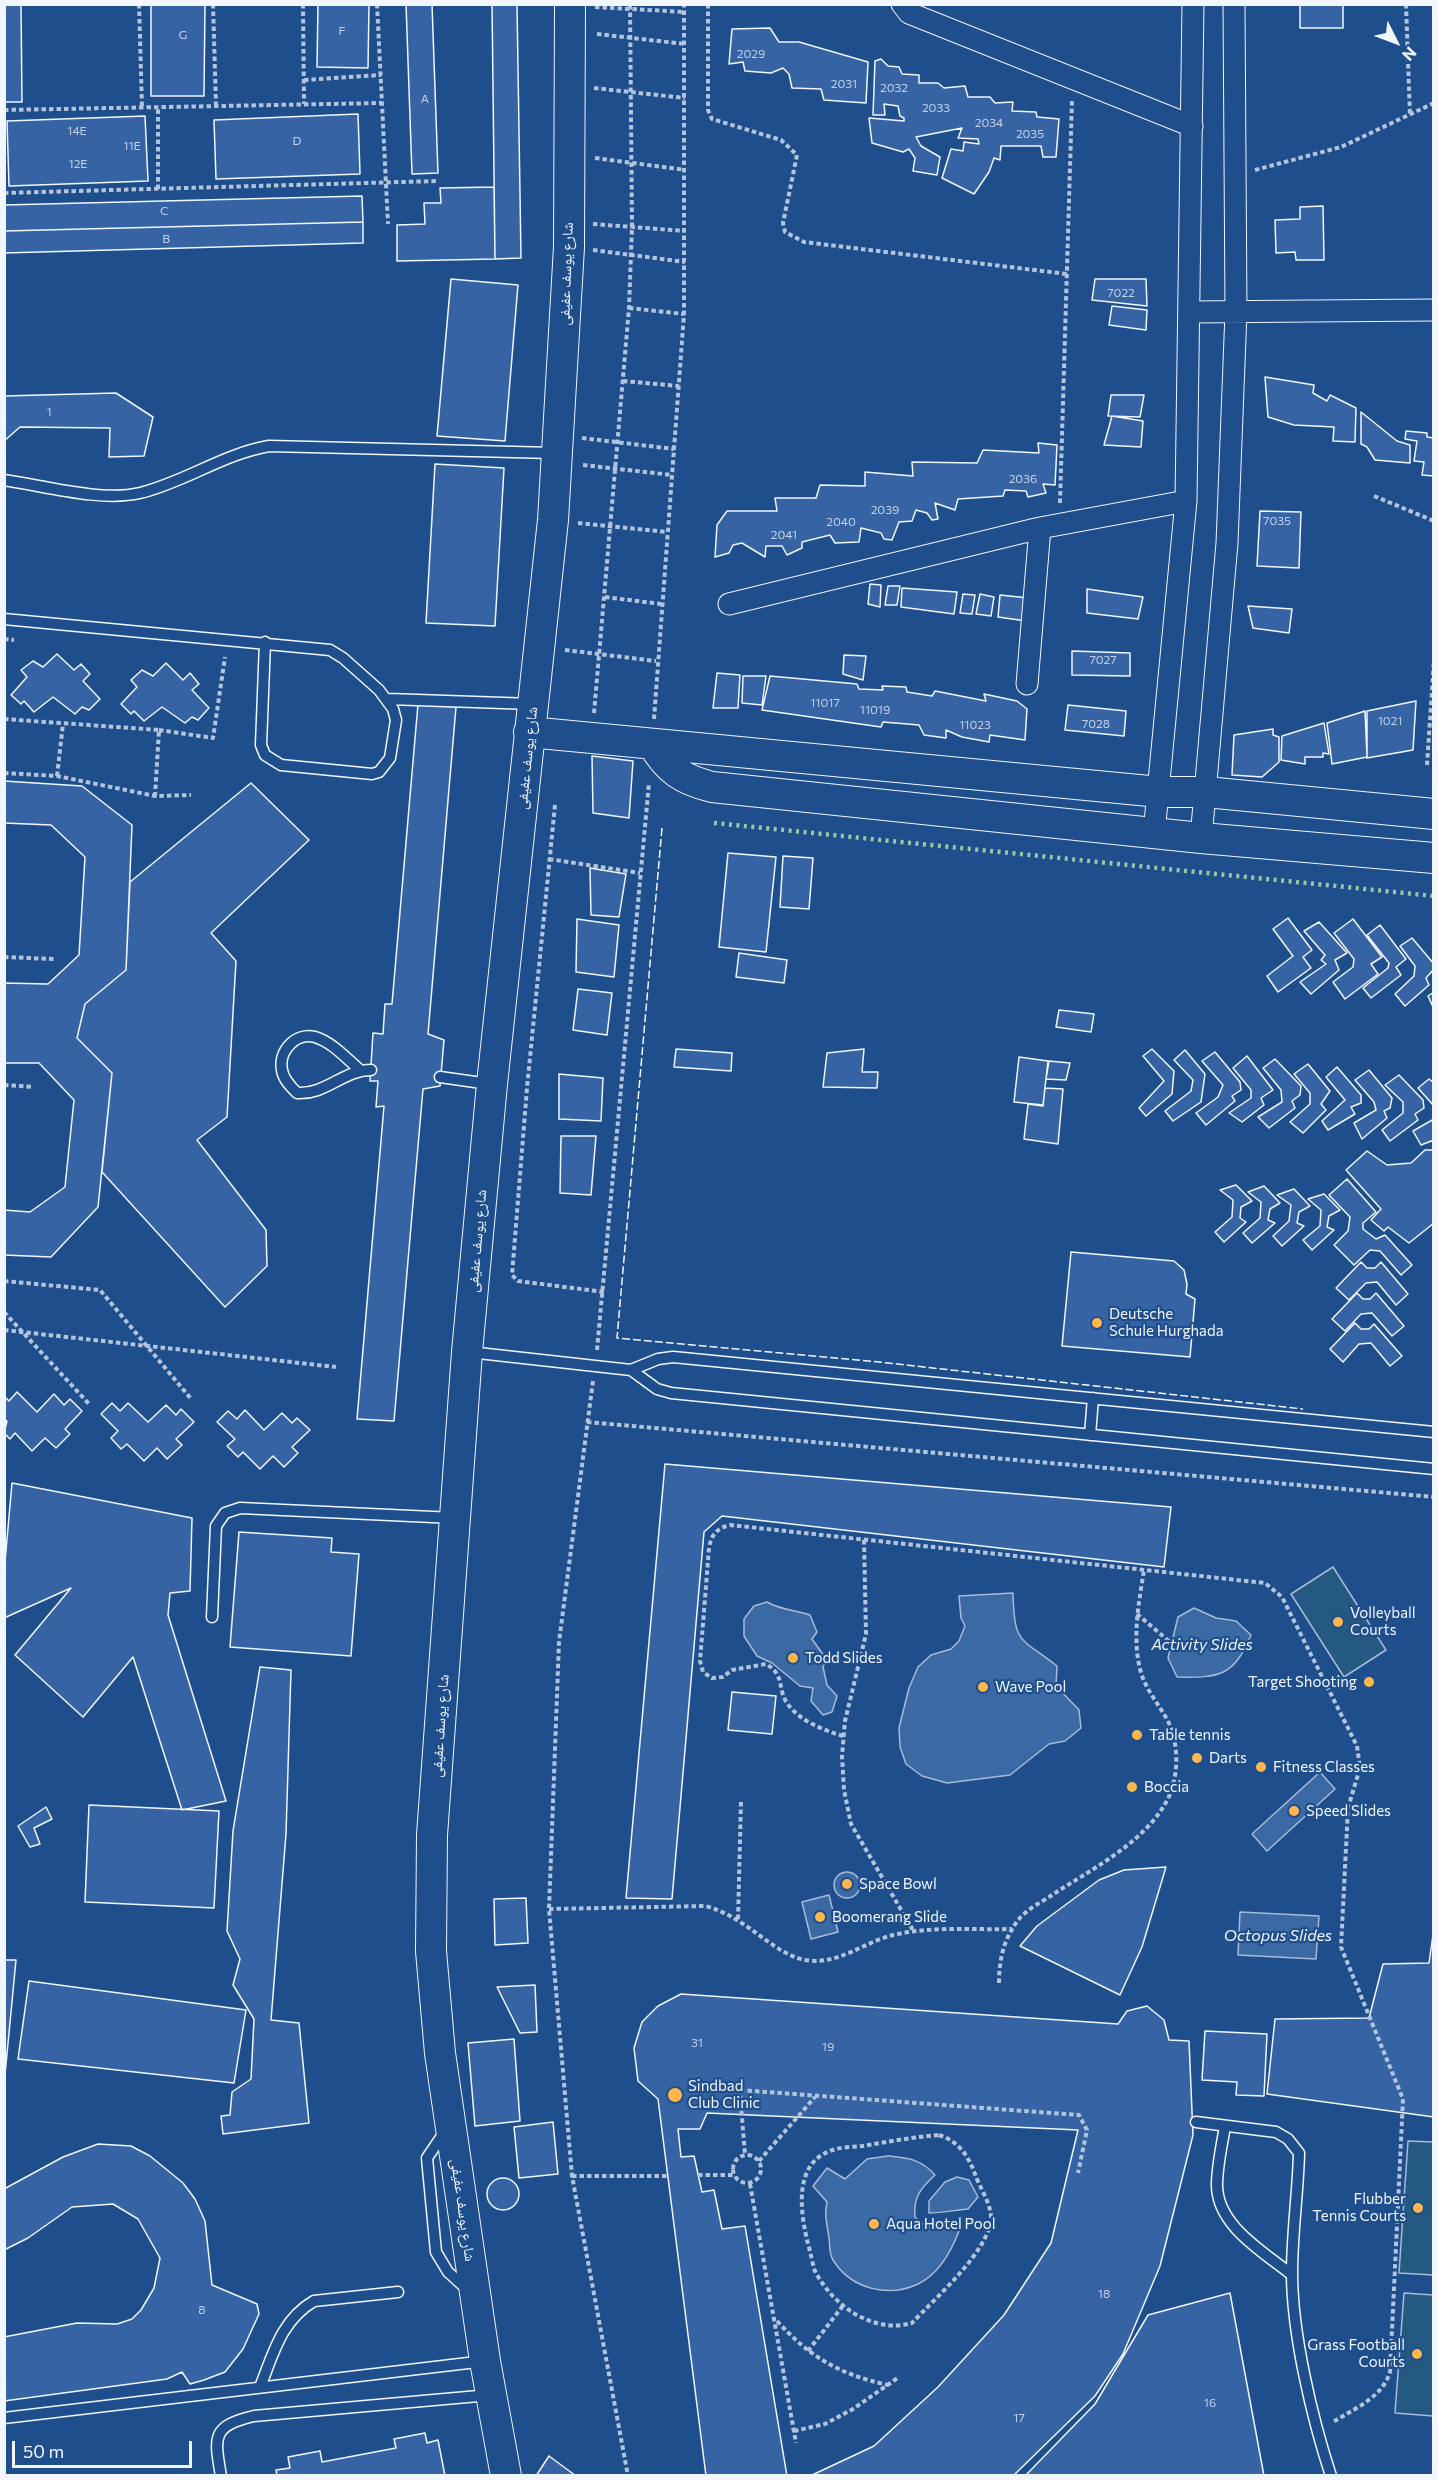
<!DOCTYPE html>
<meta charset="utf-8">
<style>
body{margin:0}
#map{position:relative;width:1438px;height:2480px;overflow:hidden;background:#1f4e8c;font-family:Commissioner,sans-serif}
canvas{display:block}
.frame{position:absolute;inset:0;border:6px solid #f2f6ff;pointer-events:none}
.north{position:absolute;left:1366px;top:12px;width:60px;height:60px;-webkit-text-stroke:4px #1f4e8c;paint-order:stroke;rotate:132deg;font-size:16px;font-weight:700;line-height:24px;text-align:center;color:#f2f6ff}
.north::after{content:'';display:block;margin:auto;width:21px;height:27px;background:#f2f6ff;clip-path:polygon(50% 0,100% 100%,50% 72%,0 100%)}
.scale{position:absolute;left:12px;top:2441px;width:180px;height:27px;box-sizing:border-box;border:3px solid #f2f6ff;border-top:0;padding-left:8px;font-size:18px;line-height:21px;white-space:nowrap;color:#f2f6ff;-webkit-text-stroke:4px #1f4e8c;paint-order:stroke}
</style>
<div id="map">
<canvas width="1438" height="2480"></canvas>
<div class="frame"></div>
<div class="north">N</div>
<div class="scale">50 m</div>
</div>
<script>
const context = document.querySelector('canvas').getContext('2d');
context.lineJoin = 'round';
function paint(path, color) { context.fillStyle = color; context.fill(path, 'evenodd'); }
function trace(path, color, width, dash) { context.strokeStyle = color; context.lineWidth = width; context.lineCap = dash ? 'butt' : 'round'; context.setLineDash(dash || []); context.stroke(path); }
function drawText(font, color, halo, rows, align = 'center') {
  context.font = font + ' Commissioner,"Noto Naskh Arabic",sans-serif'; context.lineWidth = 4.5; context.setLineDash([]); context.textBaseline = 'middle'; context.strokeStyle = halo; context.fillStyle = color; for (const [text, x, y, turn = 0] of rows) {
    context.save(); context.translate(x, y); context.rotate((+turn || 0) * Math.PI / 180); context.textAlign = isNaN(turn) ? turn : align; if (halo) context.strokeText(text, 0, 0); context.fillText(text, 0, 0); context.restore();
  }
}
const green = new Path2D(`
 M1333 1567 1386 1650 1344 1677 1291 1594Z
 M1408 2141 1433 2142V2275L1399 2273Z
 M1404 2293 1433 2295V2416L1395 2413Z`);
paint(green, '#245a82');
trace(green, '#a8bbd7', 1.5);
const water = new Path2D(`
 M1013 1593C1014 1645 1020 1637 1057 1666L1056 1686 1079 1710 1081 1728 1065 1741 1049 1744 1010 1775 947 1783 922 1776 906 1764 900 1747 899 1728 909 1688 918 1667 931 1655 951 1649 959 1641 965 1626 961 1618 959 1596Z
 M767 1602C781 1610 795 1610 810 1615L817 1632 812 1639 827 1660 823 1667 827 1685 837 1696 832 1712 823 1715 811 1701 813 1688 800 1686 772 1663 757 1656 744 1636V1619L754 1606Z
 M1194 1608 1216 1618 1236 1621 1251 1635C1234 1676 1220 1678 1177 1677L1168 1658 1178 1617Z
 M1320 1772 1335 1789 1267 1851 1252 1834Z
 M834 1885a13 13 0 1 1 26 0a13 13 0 1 1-26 0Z
 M829 1895 838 1932 811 1939 802 1902Z
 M1240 1912 1319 1916 1316 1959 1238 1955Z
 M888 2156C908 2158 921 2159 935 2175 921 2188 913 2197 915 2217L926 2227 953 2222 959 2231C951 2252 939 2274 918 2284 888 2298 851 2289 833 2260 829 2254 830 2245 829 2238 827 2224 824 2215 827 2202L813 2186 827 2168 845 2179 867 2159Z
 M957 2177 969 2180 978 2197 968 2209C955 2210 941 2213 929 2213V2201L945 2182Z`);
paint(water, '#3b69a3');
trace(water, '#a8bbd7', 1.5);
const building = new Path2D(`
 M4 4H21L22 102H4Z
 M151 4H205L204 96H151Z
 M318 4H369L368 68 317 67Z
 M406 4H432L438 173 412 174Z
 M492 4H517L521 258 495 259Z
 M1300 4H1343V28H1300Z
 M770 28 779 42H799L868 62 866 103 824 100 821 89 792 88 789 74 783 68 771 73 745 71 743 62 729 64 732 29Z
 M881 59 888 66 899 67 902 74 919 75V83H938L944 88 965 86 968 97H990L995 103 1013 102 1012 111 1036 112 1037 117 1059 119 1056 157H1043L1041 146H1001L1000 160 994 158 989 172 974 194 942 178 951 149 963 151 964 142 979 144 978 139 958 138 962 128 916 137 921 146 940 157 937 175 913 171 915 158 909 149 903 152 872 143 869 118 904 121V118L900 116 898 106 884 104 885 115H873L875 61Z
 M358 114 360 174 216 179 214 120Z
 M145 116 148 181 9 186 7 121Z
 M494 187 495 259 397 261V225L425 224 424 203H441L440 188Z
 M362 196 363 222 4 231V205Z
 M1323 206 1324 260H1296L1295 252 1276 253 1275 220 1300 219V207Z
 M363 222V243L4 253V231Z
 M451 279 518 285 505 441 437 436Z
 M1095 279H1146L1147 306 1092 300Z
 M1112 306 1147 310 1146 330 1109 325Z
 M1265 377 1314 385 1313 393 1327 401 1330 395 1356 408 1355 442 1333 441 1334 427 1294 425 1268 417Z
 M116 393 153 417 144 456 109 457 110 428 20 427 4 441V396Z
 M1111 395H1144L1140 417 1108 416Z
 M1361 412 1397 441 1410 445V463L1375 460 1367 447 1361 444Z
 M1112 416 1143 421 1141 447 1104 445Z
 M1406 431 1427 433V437L1434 438V476L1422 475 1424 462 1414 461 1417 441 1405 439Z
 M1038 443 1057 445 1055 485 1043 484 1046 493 1028 497 1026 491 1005 490 1003 496 958 499 955 510 935 503 938 519 932 520 927 513 916 510 912 521 899 522 892 540 884 539 881 533 861 528 859 542 835 543 830 535 802 542V548L787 555 782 546H766L765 557 742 543 733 545 729 553 715 557 717 525 727 511H777L775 498H816L820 485 865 486V472L913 476 912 462 977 463 983 450 1039 453Z
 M435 464 504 468 495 626 426 623Z
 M1260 511 1301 512 1299 568 1257 566Z
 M870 584 881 585 880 607 868 604Z
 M888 586H900L897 605H885Z
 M902 588 957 592 954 614 901 607Z
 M1087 589 1143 597 1138 619 1087 613Z
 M963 594 975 595 972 614 960 613Z
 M980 594 994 597 991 616 976 614Z
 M1000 595 1029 598 1026 621 998 617Z
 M1248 606 1292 609 1289 633 1253 628Z
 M1072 651 1130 653V676L1072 675Z
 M57 654 74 670 81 664 90 674 83 681 100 699 89 710 82 707 75 714 53 697 34 712 24 701 21 704 11 695 27 677 21 670 33 661 43 667Z
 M844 655 866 656 863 680 843 674Z
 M166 663 183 680 190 673 199 684 192 690 209 708 198 720 192 717 185 723 162 707 144 721 134 711 131 714 121 704 137 687 131 680 142 670 153 676Z
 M717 673 740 675 738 708H713Z
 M743 676H766L762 705 742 703Z
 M770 676 857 684 859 689 883 690 882 686 906 687 907 692 932 696 935 691 986 701 984 694 1017 701 1027 709 1025 740 990 735 989 742 962 737 946 730V738L924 735 919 725 883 722 881 727 762 710Z
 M1416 701 1413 750 1367 758V711Z
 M418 704 456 707 428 1034 444 1040 440 1086 423 1089 394 1421 357 1419 384 1106 376 1107 378 1081H370L373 1033 383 1034 385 1004H392Z
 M1068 705 1126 711 1124 736 1065 730Z
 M1365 711 1367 757 1332 764 1327 723Z
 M1324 723 1329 754 1323 753V757H1305V764L1281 760 1282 736Z
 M1273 729V735L1279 737V762L1262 777 1232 775 1234 735Z
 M592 756 633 761 629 818 593 813Z
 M4 781 82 786 132 825 126 970 85 1004 77 1038 112 1073 98 1207 51 1257 4 1255V1210L30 1212 65 1187 74 1100 39 1063H4V983L48 984 79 955 85 857 51 825 4 823Z
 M251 783 309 840 211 933 236 961 227 1117 197 1140 266 1230 267 1266 225 1307 102 1172 112 1073 77 1038 85 1004 126 970 130 882Z
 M728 853 776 857 766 952 719 947Z
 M783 856 813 858 809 909 780 907Z
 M590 868 626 874 619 917 591 915Z
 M1288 918 1312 950 1303 957 1311 968 1278 992 1267 976 1293 956 1273 929Z
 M577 919 619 925 614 977 576 972Z
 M1353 919 1382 957 1371 964 1378 974 1345 999 1333 982 1353 967 1354 959 1334 933Z
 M1319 922 1347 953 1335 960 1339 970 1311 994 1300 982 1326 964 1321 960 1325 955 1304 931Z
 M1380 925 1406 959 1396 967 1401 975 1371 998 1363 988 1388 968 1389 963 1367 935Z
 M1412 938 1434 964V969L1426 978 1429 985 1405 1006 1395 994 1414 976 1415 966 1400 946Z
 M739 953 787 960 784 983 736 977Z
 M578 989 612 993 607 1035 573 1030Z
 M1434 992V1009L1428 996Z
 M1059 1010 1094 1014 1091 1032 1056 1027Z
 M676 1049 732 1053 731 1071 674 1067Z
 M864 1049 862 1072H878L877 1088 823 1087 827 1053Z
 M1152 1049 1174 1071 1172 1094 1146 1116 1139 1108 1164 1081 1143 1056Z
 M1185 1050 1205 1074 1201 1102 1173 1121 1165 1111 1191 1091 1193 1080 1174 1060Z
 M1215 1052 1240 1082 1241 1090 1232 1096 1235 1101 1206 1125 1196 1113 1218 1097 1223 1085 1202 1061Z
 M1247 1056 1273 1090 1261 1098 1264 1105 1242 1122 1229 1113 1251 1098V1090L1233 1068Z
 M1019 1057 1048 1061 1043 1105 1014 1102Z
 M1275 1059 1301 1086 1300 1095 1292 1101 1295 1108 1269 1128 1258 1117 1282 1102 1281 1090 1263 1068Z
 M1049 1061 1070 1063 1066 1080 1046 1079Z
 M1308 1064 1330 1091 1321 1104 1326 1110 1303 1133 1290 1122 1310 1104V1093L1294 1074Z
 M1337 1067 1361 1095V1103L1351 1107 1355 1114 1328 1130 1322 1121 1345 1100 1326 1077Z
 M1369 1070 1392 1098 1390 1108 1384 1111 1387 1118 1362 1139 1354 1123 1376 1110 1374 1102 1355 1080Z
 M559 1074 603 1078 601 1121 559 1119Z
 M1399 1075 1423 1100 1424 1108 1415 1114 1418 1120 1390 1141 1382 1130 1403 1113V1102L1385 1085Z
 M1429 1079 1434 1083V1106L1418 1088Z
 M1045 1088 1063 1089 1058 1144 1024 1139 1028 1104 1043 1106Z
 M1434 1119V1140L1421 1145 1413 1131Z
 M561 1136H596L591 1195 560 1193Z
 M1425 1150H1434V1223L1409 1243 1388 1227 1384 1231 1371 1220 1381 1209 1346 1170 1367 1151 1387 1165 1411 1163Z
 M1347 1179 1376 1212 1363 1223V1229L1376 1239 1385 1235 1412 1265 1401 1275 1380 1251 1370 1250 1354 1265 1334 1245 1348 1231 1350 1217 1329 1195Z
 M1236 1185 1252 1201 1241 1207 1240 1218 1246 1222 1224 1242 1215 1232 1232 1217 1233 1200 1220 1190Z
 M1264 1186 1280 1203 1270 1209 1268 1220 1275 1223 1252 1243 1243 1233 1260 1218 1261 1202 1248 1192Z
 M1294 1189 1310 1206 1299 1212 1297 1223 1304 1226 1282 1246 1273 1236 1289 1221 1291 1205 1277 1195Z
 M1324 1194 1340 1210 1329 1216 1327 1227 1334 1230 1312 1250 1303 1240 1320 1226 1321 1210 1308 1199Z
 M1071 1252 1174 1261 1184 1270 1187 1284 1186 1294 1195 1299 1190 1357 1062 1346Z
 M1361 1262 1367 1268H1375L1381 1262 1408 1294 1396 1305 1377 1282 1366 1283 1349 1300 1336 1288Z
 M1357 1293 1363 1299H1370L1376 1293 1404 1326 1392 1336 1372 1313 1361 1314 1345 1331 1332 1319Z
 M1355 1323 1361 1329H1369L1374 1324 1402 1356 1390 1366 1371 1343 1359 1344 1343 1362 1330 1349Z
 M17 1392 37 1412 54 1394 64 1405 70 1399 82 1411 65 1429 70 1434 56 1448 45 1438 32 1451 15 1433 10 1439 4 1433 7 1421 4 1419V1396L9 1401Z
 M112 1403 120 1411 128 1403 148 1422 166 1405 176 1415 181 1409 194 1422 176 1439 182 1445 167 1459 157 1448 144 1461 127 1444 121 1449 111 1438 118 1431 101 1414Z
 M245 1410 264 1430 282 1413 292 1423 297 1418 310 1430 292 1447 298 1453 284 1467 273 1456 260 1469 243 1452 238 1457 227 1446 235 1439 217 1422 228 1411 237 1419Z
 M665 1464 1171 1507 1164 1567 722 1516 704 1532 672 1899 626 1898Z
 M12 1483 192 1518 190 1591 170 1593 168 1615 226 1801 182 1810 133 1657 83 1717 15 1655 71 1588 4 1618V1573Z
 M239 1532 332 1538 331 1552 359 1554 351 1656 230 1647Z
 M260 1667 291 1670 286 1834 271 2020 299 2023 309 2123 223 2134 221 2116 230 2115 232 2092 251 2079 254 2019 233 1985 240 1959 227 1931 233 1831Z
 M732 1692 776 1696 772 1734 728 1730Z
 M89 1805 219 1811 214 1908 85 1902Z
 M46 1807 52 1819 34 1828 40 1844 30 1847 18 1826Z
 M1166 1867 1142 1947 1120 1995 1020 1946 1037 1926 1099 1880 1124 1870Z
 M526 1898 528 1943 495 1945 494 1899Z
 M1433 1935 1434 2117 1267 2094 1275 2019 1369 2018 1383 1964 1429 1963Z
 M4 1960H16L4 2085Z
 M29 1981 246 2010 234 2083 18 2059Z
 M535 1985 537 2032 520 2033 497 1987Z
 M681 1994 1118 2024 1127 2011 1147 2006 1164 2020 1169 2040 1189 2041 1193 2135 1160 2266 1123 2354 1095 2396 1013 2476H810L874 2446 938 2387 1004 2315 1051 2243 1078 2130 707 2113 700 2129H678L681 2157 694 2156 702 2192 714 2190 722 2229 745 2226 787 2476H706L658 2099 638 2081 634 2048 642 2022 658 2006Z
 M1205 2031 1267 2034 1264 2096 1236 2095 1237 2082 1202 2080Z
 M514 2039 520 2121 475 2126 468 2043Z
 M553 2122 558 2174 519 2178 514 2127Z
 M98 2144 131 2146 150 2156 183 2183 195 2199 205 2221 212 2285 257 2304 259 2314 243 2349 225 2372 204 2380 190 2384 182 2372 167 2379 4 2401V2337L77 2323 117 2324 132 2319 141 2310 154 2288 160 2258 138 2219 113 2204 72 2207 28 2238 4 2250V2189L63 2157Z
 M487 2194a16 16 0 1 1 32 0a16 16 0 1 1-32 0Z
 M1230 2293 1264 2476H1025L1095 2404 1148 2315Z
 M425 2433 427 2443 438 2440 445 2476H277L276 2470 290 2468 288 2457 320 2451 322 2462 396 2448 394 2439Z
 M549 2456 576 2476H536Z`);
paint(building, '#3563a3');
trace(building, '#f2f6ff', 1.5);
const lane = new Path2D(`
 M4 480C45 486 101 502 140 493 185 482 223 454 269 446L554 453
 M4 619 330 650 343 658 379 690 393 709 396 720 390 758 379 772 372 774 281 765 265 755 261 745 265 642
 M388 699 532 704
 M360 1070C346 1058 332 1042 315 1037 296 1032 278 1051 282 1070 283 1079 291 1087 297 1093 326 1095 343 1070 371 1070
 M440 1077 489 1084
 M469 1352 631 1370 658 1359 673 1357 1434 1432
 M631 1370 657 1389 671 1393 1434 1469
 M1090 1435 1093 1398
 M212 1617 216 1526 225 1513 240 1508 454 1518
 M1196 2122 1276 2132 1288 2139 1299 2153C1298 2193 1292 2233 1292 2273 1292 2333 1312 2418 1331 2476
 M1225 2126C1222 2145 1217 2166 1217 2185 1217 2226 1264 2252 1292 2275
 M446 2130 427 2158 436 2252 448 2272 469 2291
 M260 2387C273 2355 281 2320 314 2301L398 2292
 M4 2418 485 2361
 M221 2476C214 2436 212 2426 254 2416L490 2395`);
const street = new Path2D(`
 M902 4 909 13 1192 126
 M1191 312 1434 310
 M729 604 1040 528 1186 501
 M1027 684 1040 528
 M1154 833 1186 501 1193 4
 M1201 838 1227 543 1236 312 1234 4`);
const secondary = new Path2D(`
 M529 732 1160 792H1206L1434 814
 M653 744C667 770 684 780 712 787L1201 838 1434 858
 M506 2476 485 2361 440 2053 431 1951 432 1835 467 1352 492 1084 553 520 569 247 570 4`);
trace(lane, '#f2f6ff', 13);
trace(street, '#f2f6ff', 23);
trace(secondary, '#f2f6ff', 32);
trace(new Path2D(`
 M139 4 142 107
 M213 4 216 106
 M303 4 304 104
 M377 4 388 224
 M708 4V110L712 119 781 140 797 155 783 223 785 232 804 242 1067 274
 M1406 4 1410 116
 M595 7 684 12
 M597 34 685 44
 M304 80 381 75
 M594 88 685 98
 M4 110 382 103
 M595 158 686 170
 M1255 170 1341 147 1434 103
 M158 189V107
 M4 193 438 181
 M593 224 685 231
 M593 250 685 262
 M629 308 684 314
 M623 381 679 386
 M582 438 674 449
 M583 465 672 475
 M1374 496 1434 521
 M1060 503 1072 100
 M578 523 667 532
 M605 597 661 604
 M4 639 14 640
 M565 650 656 661
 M594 713 629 308 632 227 630 4
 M4 719 159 730 155 796
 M654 719 684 314V4
 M159 730 213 738 225 657
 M1427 765 1434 660
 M4 773 57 776 155 796 191 795
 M57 776 63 724
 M555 805 527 1088 512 1275 518 1281 604 1292
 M549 859 640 873
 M4 957 54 959
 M4 1085 33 1087
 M4 1281 100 1290 192 1400
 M4 1312 90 1405
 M4 1330 336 1367
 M597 1350 649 783
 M593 1381 559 1642 549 1909 572 2176 628 2476
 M587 1422 1434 1497
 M864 1540 866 1634 845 1721 842 1756 844 1790 851 1824 914 1932
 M1137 1614 1170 1642
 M843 1736C823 1730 791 1718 783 1695 779 1681 781 1673 766 1664L732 1670 723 1677 712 1678 703 1672 700 1661 709 1548C711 1535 717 1528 730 1525L1265 1583 1282 1597 1357 1746 1360 1768 1348 1808 1341 1947 1403 2099 1390 2372C1382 2398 1355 2408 1333 2422
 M549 1909 705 1906C746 1916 771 1953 805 1960 837 1966 864 1942 893 1935 931 1926 973 1930 1012 1929
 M738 1919 741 1801
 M999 1983C999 1959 1004 1938 1019 1919 1027 1909 1042 1902 1052 1895 1090 1870 1141 1845 1165 1804 1179 1781 1180 1746 1168 1721 1158 1703 1145 1689 1140 1669 1132 1636 1139 1602 1144 1570
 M739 2081 745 2155
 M740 2090 1079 2115 1087 2130 1078 2173
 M939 2135C958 2141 968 2155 975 2174 979 2186 991 2204 991 2217 990 2251 935 2298 912 2323 873 2334 833 2306 815 2271 812 2263 811 2253 808 2244 801 2215 792 2165 830 2151 839 2147 852 2147 862 2146 887 2142 913 2137 939 2135Z
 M733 2169a14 14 0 1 1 28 0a14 14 0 1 1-28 0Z
 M759 2161 815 2097
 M698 2175H733
 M572 2176H668
 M750 2184 796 2443
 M777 2321C811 2358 839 2374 888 2385
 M808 2351 842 2307
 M794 2431 825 2424 853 2409 899 2377`), '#b3c4dc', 4, [4.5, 3]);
trace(lane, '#1f4e8c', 10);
trace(street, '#1f4e8c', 21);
trace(secondary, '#1f4e8c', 30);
trace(new Path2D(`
 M714 823 1434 896`), '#97c8a6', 4.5, [3, 4.5]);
trace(new Path2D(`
 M662 828 617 1338 879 1362 1303 1409`), '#f2f6ff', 1.5, [8, 3]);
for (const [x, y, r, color] of [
 [1097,1323,6,"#ffb74d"],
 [1338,1622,6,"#ffb74d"],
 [793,1658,6,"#ffb74d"],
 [1369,1682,6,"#ffb74d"],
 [983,1687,6,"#ffb74d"],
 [1137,1735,6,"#ffb74d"],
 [1197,1758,6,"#ffb74d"],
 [1261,1767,6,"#ffb74d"],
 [1132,1787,6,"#ffb74d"],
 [1294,1811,6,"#ffb74d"],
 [847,1884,6,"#ffb74d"],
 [820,1917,6,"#ffb74d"],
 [675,2095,8,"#ffb74d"],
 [1418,2208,6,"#ffb74d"],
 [874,2224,6,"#ffb74d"],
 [1417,2354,6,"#ffb74d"]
]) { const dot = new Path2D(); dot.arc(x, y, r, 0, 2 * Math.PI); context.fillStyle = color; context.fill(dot); trace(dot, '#1f4e8c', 2); }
drawText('12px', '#c3d1e8', null, [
 ["F",342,31],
 ["G",183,35],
 ["2029",751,54],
 ["2031",844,84],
 ["2032",894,88],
 ["A",425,99],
 ["2033",936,108],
 ["2034",989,123],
 ["14E",77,131],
 ["2035",1030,134],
 ["D",297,141],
 ["11E",132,146],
 ["12E",78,164],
 ["C",164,211],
 ["B",166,239],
 ["7022",1121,293],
 ["1",49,412],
 ["2036",1023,479],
 ["2039",885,510],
 ["7035",1277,521],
 ["2040",841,522],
 ["2041",784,535],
 ["7027",1103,660],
 ["11017",825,703],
 ["11019",875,710],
 ["1021",1390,721],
 ["7028",1096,724],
 ["11023",975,725],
 ["31",697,2043],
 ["19",828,2047],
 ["18",1104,2294],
 ["8",202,2310],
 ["16",1210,2403],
 ["17",1019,2418]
]);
drawText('15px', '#f2f6ff', '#1f4e8c', [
 ["شارع يوسف عفيفى",566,274,-88],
 ["شارع يوسف عفيفى",527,758,-84],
 ["شارع يوسف عفيفى",477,1241,-85],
 ["شارع يوسف عفيفى",440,1726,-86],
 ["شارع يوسف عفيفى",463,2210,82]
]);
drawText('15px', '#f2f6ff', '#1f4e8c', [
 ["Deutsche",1109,1314],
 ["Schule Hurghada",1109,1331],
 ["Volleyball",1350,1613],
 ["Courts",1350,1630],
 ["Todd Slides",805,1658],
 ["Target Shooting",1357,1682,"right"],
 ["Wave Pool",995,1687],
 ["Table tennis",1149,1735],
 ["Darts",1209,1758],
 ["Fitness Classes",1273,1767],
 ["Boccia",1144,1787],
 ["Speed Slides",1306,1811],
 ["Space Bowl",859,1884],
 ["Boomerang Slide",832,1917],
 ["Sindbad",688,2086],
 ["Club Clinic",688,2103],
 ["Flubber",1406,2199,"right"],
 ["Tennis Courts",1406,2216,"right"],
 ["Aqua Hotel Pool",886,2224],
 ["Grass Football",1405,2345,"right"],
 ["Courts",1405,2362,"right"]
], 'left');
drawText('italic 16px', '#f2f6ff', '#1f4e8c', [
 ["Activity Slides",1202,1645],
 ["Octopus Slides",1278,1936]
]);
</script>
